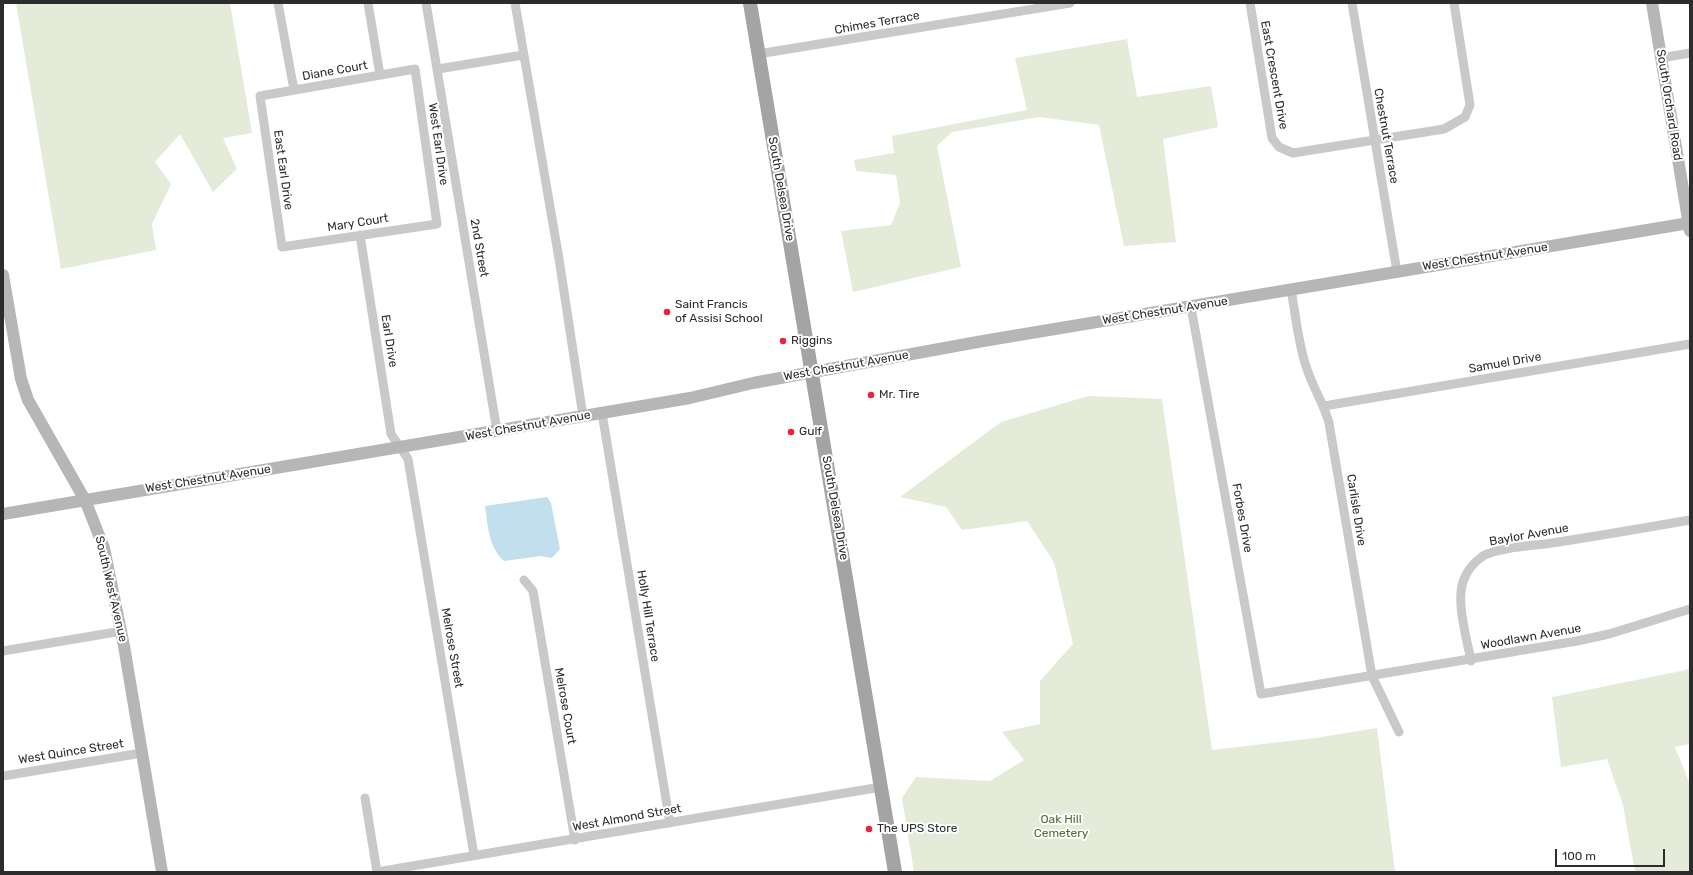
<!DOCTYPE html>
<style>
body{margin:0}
#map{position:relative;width:1693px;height:875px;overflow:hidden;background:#fff;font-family:Rubik,sans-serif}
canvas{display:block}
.frame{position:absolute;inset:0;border:4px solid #2c2c2c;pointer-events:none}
.scale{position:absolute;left:1555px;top:849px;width:110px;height:18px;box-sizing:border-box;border:2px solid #2c2c2c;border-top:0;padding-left:5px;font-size:12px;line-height:14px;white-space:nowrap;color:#2c2c2c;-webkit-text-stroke:3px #fff;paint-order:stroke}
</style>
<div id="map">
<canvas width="1693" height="875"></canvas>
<div class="frame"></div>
<div class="scale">100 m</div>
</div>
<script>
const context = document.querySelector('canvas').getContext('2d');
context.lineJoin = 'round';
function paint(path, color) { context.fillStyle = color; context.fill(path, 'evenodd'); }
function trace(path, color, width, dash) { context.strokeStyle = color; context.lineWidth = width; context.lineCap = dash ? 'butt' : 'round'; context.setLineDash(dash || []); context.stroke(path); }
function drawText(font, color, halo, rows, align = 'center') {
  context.font = font + ' Rubik,sans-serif'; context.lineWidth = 4; context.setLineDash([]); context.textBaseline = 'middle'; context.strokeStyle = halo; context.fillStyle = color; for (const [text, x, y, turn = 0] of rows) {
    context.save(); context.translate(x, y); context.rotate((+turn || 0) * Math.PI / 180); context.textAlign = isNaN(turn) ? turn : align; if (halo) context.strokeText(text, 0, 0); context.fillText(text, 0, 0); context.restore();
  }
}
paint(new Path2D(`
 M16 3H230L252 133 223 138 237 169 213 192 180 134 155 162 171 184 152 224 156 250 61 269Z
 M1127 39 1137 97 1211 86 1218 127 1163 139 1176 242 1124 246 1099 125 1039 117 952 132 937 146 961 267 853 292 841 231 891 225 900 203 896 175 856 171 854 160 894 153 892 136 1027 110 1015 58Z
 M1088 396 1162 399 1212 750 1315 738 1377 728 1395 872H914L902 798 916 777 990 781 1024 760 1002 732 1040 724V681L1073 644 1054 562 1027 521 962 530 946 507 900 497 1001 422Z
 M1690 667V744L1675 747 1690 784V872H1635L1623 805 1607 759 1561 767 1552 697 1686 670Z`), '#e4ebd8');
paint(new Path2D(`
 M547 497 551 503 560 549 552 558 541 556 504 561C488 546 488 526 485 506Z`), '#c2dfed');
trace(new Path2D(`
 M278 3 294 90
 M368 3 380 75
 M426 3 497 431
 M515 3 559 259 583 416
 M1250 3 1272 138 1279 147 1293 153 1444 129 1465 117 1470 105 1454 3
 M1352 3 1397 272
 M758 54 1070 3
 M1661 58 1690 53
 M415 69 437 224 282 247 260 96Z
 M438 69 523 55
 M360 235 391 434 408 459 474 855
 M1291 290C1296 316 1298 344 1307 369 1313 388 1324 404 1329 423L1372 676 1399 732
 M1191 307 1261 694 1577 641 1609 634 1690 609
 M1324 406 1690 344
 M602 413 670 823
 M524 580 533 591 575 840
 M3 651 122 631
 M1471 661C1467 639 1456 603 1463 582 1466 572 1474 562 1483 556 1500 547 1532 546 1552 543 1598 536 1644 528 1690 520
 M3 776 142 753
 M365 798 377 872 881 787`), '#c9c9c9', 9);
trace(new Path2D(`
 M1652 3 1690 231
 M3 275 21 379 28 400 85 500 104 548 124 646 162 872
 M3 514 690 398 753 383 983 341 1689 223`), '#b6b6b6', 12);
trace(new Path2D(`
 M750 3 895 872`), '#a4a4a4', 14);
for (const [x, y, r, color] of [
 [667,312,4,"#f1203d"],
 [783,341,4,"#f1203d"],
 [871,395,4,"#f1203d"],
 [791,432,4,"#f1203d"],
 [869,829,4,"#f1203d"]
]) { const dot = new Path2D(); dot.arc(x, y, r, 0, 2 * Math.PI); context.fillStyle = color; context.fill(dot); trace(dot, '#fff', 1.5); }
drawText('12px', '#2c2c2c', '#fff', [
 ["Chimes Terrace",877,23,-10],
 ["Diane Court",335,71,-10],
 ["East Crescent Drive",1274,75,80],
 ["South Orchard Road",1669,105,81],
 ["Chestnut Terrace",1386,136,80],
 ["West Earl Drive",438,144,82],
 ["East Earl Drive",283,170,82],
 ["South Delsea Drive",781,189,80],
 ["Mary Court",358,223,-9],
 ["2nd Street",479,248,80],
 ["West Chestnut Avenue",1485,257,-9],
 ["West Chestnut Avenue",1165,311,-9],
 ["Earl Drive",389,341,81],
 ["Samuel Drive",1505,363,-10],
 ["West Chestnut Avenue",846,366,-10],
 ["West Chestnut Avenue",528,426,-10],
 ["West Chestnut Avenue",208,479,-9],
 ["South Delsea Drive",835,508,80],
 ["Carlisle Drive",1356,510,81],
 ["Forbes Drive",1242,518,80],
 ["Baylor Avenue",1529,535,-10],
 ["South West Avenue",111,589,77],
 ["Holly Hill Terrace",648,616,81],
 ["Woodlawn Avenue",1531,637,-10],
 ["Melrose Street",452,648,80],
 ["Melrose Court",565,706,80],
 ["West Quince Street",71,752,-9],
 ["West Almond Street",627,818,-10]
]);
drawText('12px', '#2c2c2c', '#fff', [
 ["Saint Francis",675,305],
 ["of Assisi School",675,319],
 ["Riggins",791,341],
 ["Mr. Tire",879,395],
 ["Gulf",799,432],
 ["The UPS Store",877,829]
], 'left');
drawText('12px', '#526a37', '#fff', [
 ["Oak Hill",1061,820],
 ["Cemetery",1061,834]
]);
</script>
